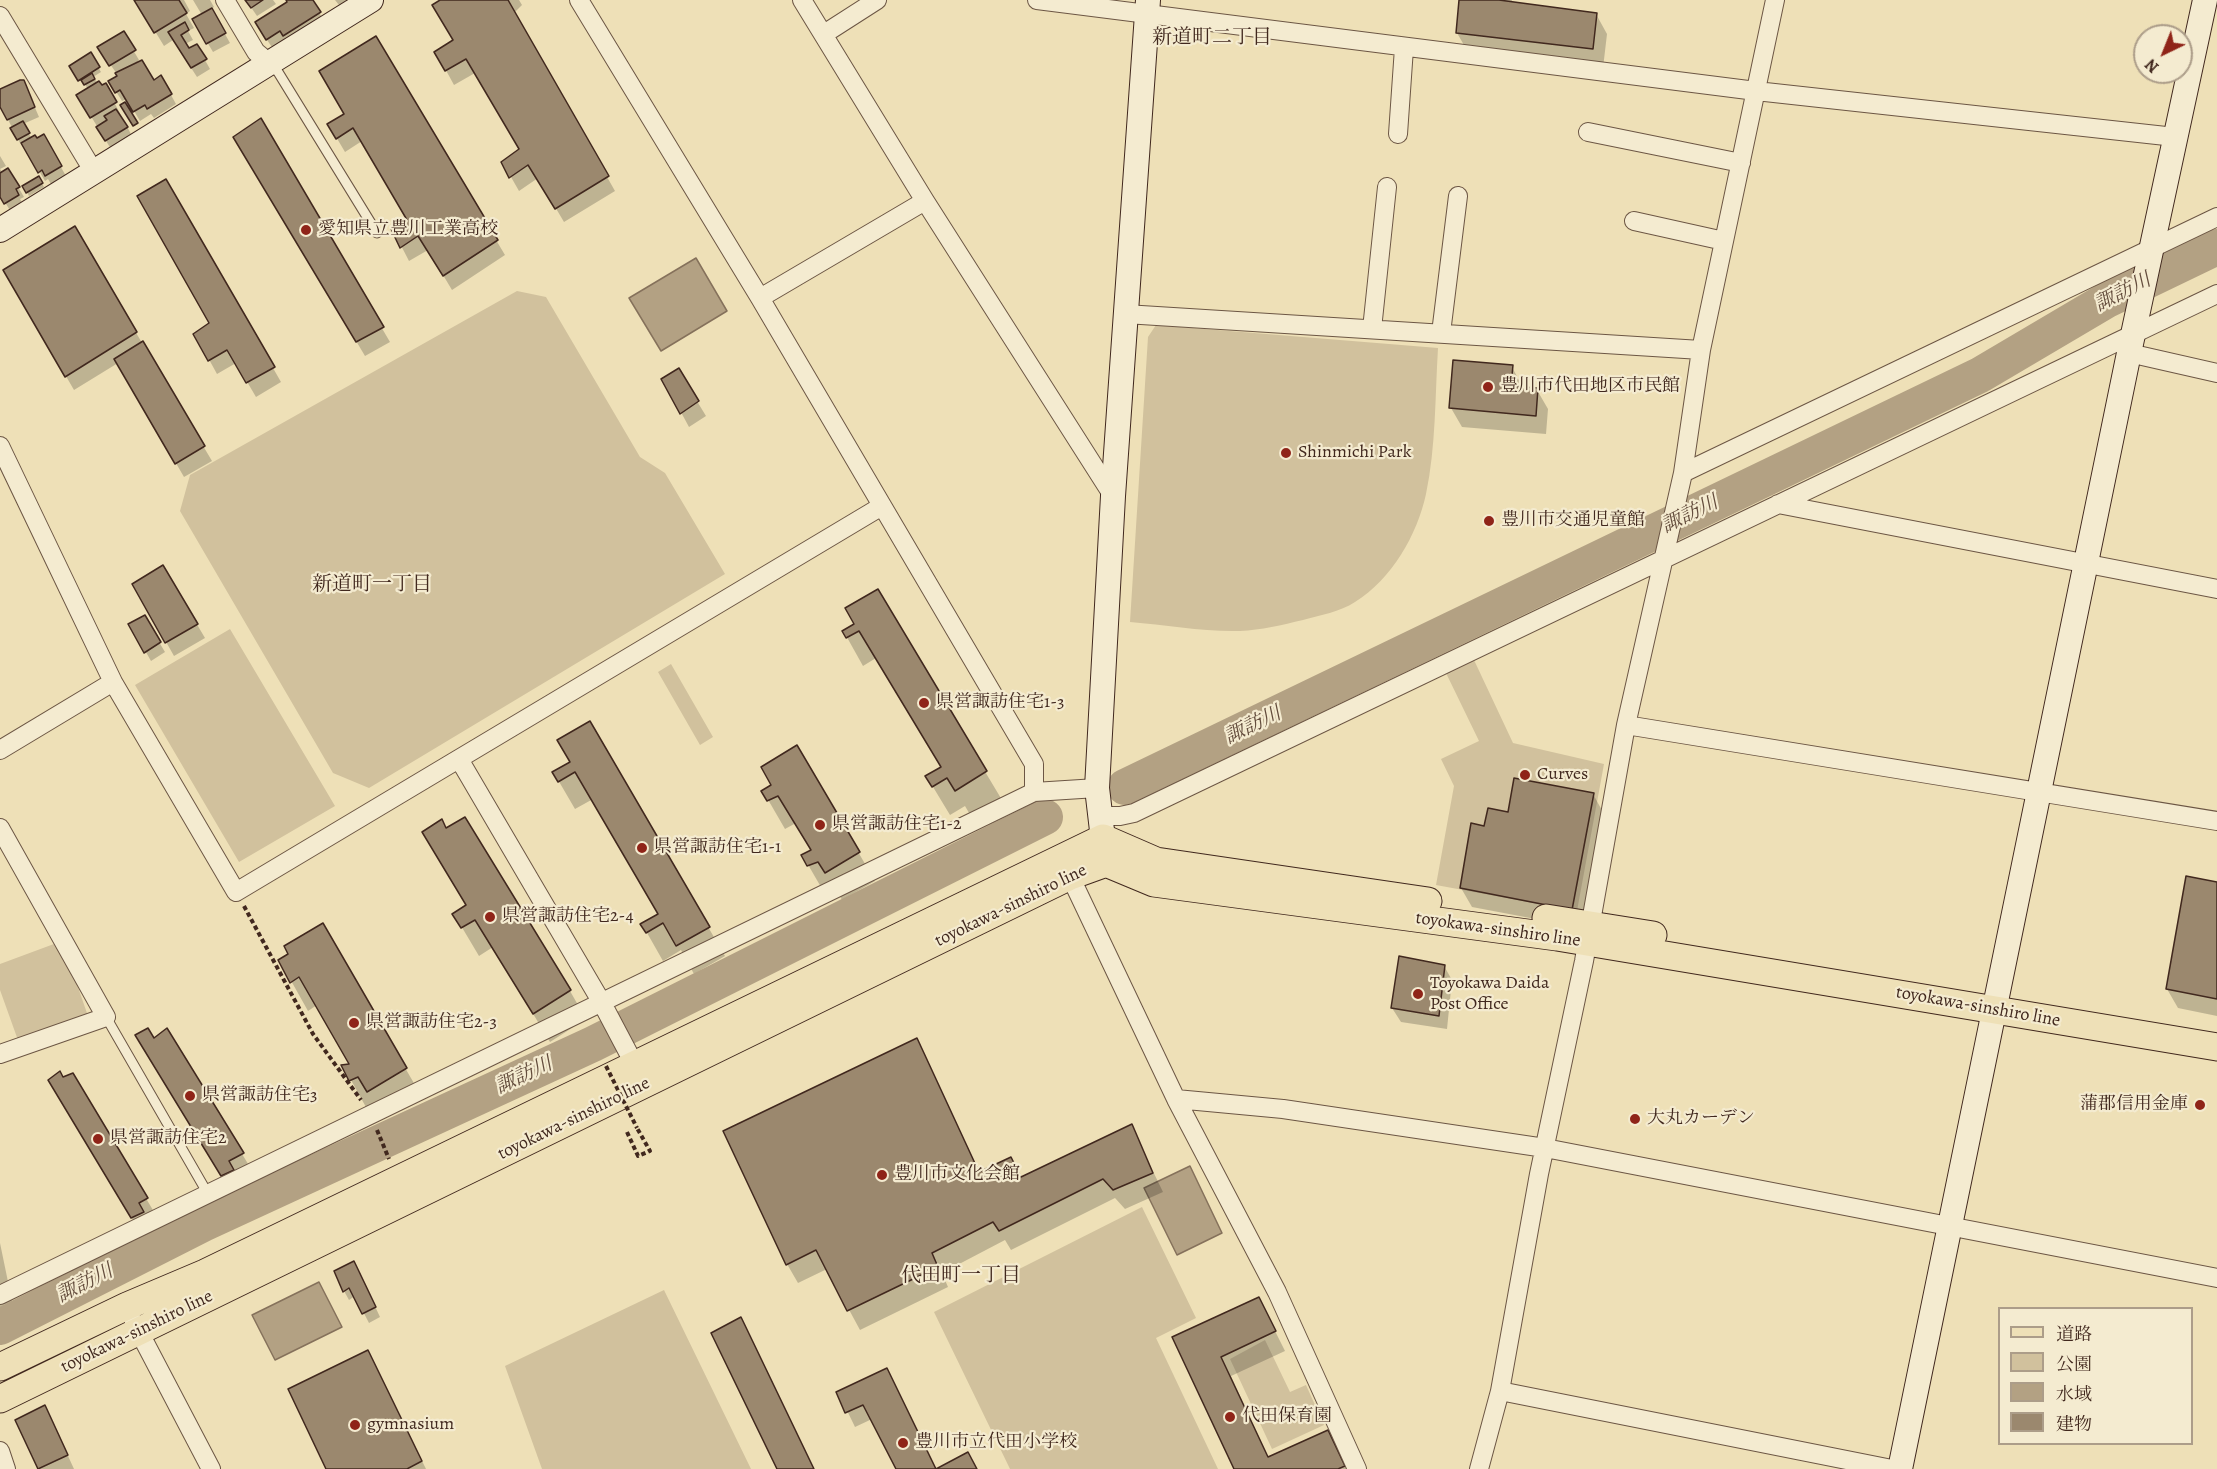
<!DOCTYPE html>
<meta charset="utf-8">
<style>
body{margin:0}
#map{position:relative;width:2217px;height:1469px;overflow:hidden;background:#eee0b7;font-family:Alegreya,"Noto Serif JP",serif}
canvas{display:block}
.legend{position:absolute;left:1998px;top:1307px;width:195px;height:138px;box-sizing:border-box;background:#f4ebd0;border:2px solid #ac9d89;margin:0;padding:8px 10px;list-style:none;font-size:18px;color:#41281e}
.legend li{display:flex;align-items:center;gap:12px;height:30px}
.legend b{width:30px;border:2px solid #ac9d89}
.north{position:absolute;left:2133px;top:24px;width:60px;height:60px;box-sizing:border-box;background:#f4ebd0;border:2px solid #ac9d89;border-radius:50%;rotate:223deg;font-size:16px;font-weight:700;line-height:24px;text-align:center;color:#41281e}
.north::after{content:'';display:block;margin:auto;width:21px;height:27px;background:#8f2418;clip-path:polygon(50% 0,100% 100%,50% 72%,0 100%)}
</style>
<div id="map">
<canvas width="2217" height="1469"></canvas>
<ul class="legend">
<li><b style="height:8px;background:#eee0b7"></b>道路</li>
<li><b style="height:16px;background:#d1c19d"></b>公園</li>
<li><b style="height:16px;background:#b3a183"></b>水域</li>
<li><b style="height:16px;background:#9b886e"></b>建物</li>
</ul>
<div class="north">N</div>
</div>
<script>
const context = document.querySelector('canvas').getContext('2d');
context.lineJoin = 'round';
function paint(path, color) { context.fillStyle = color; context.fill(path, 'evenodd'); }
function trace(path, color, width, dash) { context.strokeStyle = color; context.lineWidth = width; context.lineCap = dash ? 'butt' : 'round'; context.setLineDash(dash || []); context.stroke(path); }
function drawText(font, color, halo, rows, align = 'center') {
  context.font = font + ' Alegreya,"Noto Serif JP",serif'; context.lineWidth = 4.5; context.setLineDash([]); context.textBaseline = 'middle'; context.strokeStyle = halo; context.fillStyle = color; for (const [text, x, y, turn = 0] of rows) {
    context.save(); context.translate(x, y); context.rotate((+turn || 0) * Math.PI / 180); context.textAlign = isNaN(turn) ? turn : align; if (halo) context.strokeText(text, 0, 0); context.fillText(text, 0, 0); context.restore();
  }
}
paint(new Path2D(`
 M517 291 546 297 640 457 665 473 725 574 369 788 333 773 180 511 190 475Z
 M1156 325 1438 348C1435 396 1436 447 1426 494 1417 535 1392 579 1355 602 1340 612 1320 615 1303 620 1282 625 1261 630 1240 631 1204 632 1166 625 1130 622L1148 337Z
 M230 629 335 806 239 862 135 685Z
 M1474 660 1513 743 1604 764 1577 911 1436 885 1454 786 1441 759 1479 741 1446 673Z
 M671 664 713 737 700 745 658 672Z
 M62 941 89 1019 19 1043 0 990V964Z
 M1142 1207 1196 1318 1156 1338 1218 1469H1010L934 1312Z
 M664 1290 751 1469H542L505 1366Z
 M1265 1340 1290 1392 1306 1385 1324 1425 1272 1449 1230 1359Z`), '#d1c19d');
const water = new Path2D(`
 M696 258 727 311 661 351 629 298Z
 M1190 1166 1222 1233 1177 1255 1144 1188Z
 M319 1282 342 1327 275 1360 252 1315Z`);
paint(water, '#b3a183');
trace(water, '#85715b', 1.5);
paint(new Path2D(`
 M136 0H184L190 11 186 14 194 28 188 31 193 40 185 44 189 50 197 46 210 69 197 77 173 40 164 46Z
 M193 0H210L214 7 211 9 230 43 213 52 194 20 202 15Z
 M246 0H273L276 4 257 16Z
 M287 0H311L328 27 276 53 265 37 289 3Z
 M335 0H347L339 5Z
 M443 0H519L522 5 514 13 615 191 564 222 538 178 519 191 503 163 521 150 475 73 454 85 436 52 455 41Z
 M1461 0H1512L1511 4 1596 14 1607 34 1603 68 1468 52 1457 33Z
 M123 33 139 60 133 66 153 82 161 77 176 104 154 118 151 114 140 121 127 99 122 101 110 82 119 77 99 48Z
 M375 38 505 255 452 290 428 250 409 261 393 230 409 220 362 141 345 152 329 125 346 114Z
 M90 54 101 72 93 77 101 87 105 85 132 136 111 149 78 95 88 89 81 78Z
 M24 82 39 117 23 124 32 139 36 140 43 136 66 176 51 184 48 179 45 181 22 142 20 143 0 104V91Z
 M260 120 390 342 365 356 235 137Z
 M0 156 6 166 0 169 3 173 8 170 24 197 20 199 23 204 11 212 0 194Z
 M39 178 44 187 29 196 24 187Z
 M166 181 281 382 256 397 236 363 217 374 195 334 211 324Z
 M74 228 212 461 184 477 118 363 74 390 5 271Z
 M1512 367 1523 388 1537 390 1548 409 1546 434 1462 427 1451 408Z
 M678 370 706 416 689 427 663 379Z
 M163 567 205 638 174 656 134 585Z
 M877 591 1002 800 972 818 965 806 950 815 927 777 942 768 876 658 863 666 844 632 856 624Z
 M144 617 165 652 151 661 130 624Z
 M589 723 725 956 694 974 681 950 663 961 642 924 660 914 593 799 575 809 554 773 572 763Z
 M797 747 875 881 842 900 836 889 825 894 803 856 812 850 796 823 785 829 763 791 773 786Z
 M1593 794 1604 814 1583 928 1472 907 1461 888 1486 827 1509 814Z
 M447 830 570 991 586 1019 550 1042 493 947 479 956 454 914 467 906Z
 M2217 883V1016L2178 1008 2167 989Z
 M322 925 422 1097 384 1119 376 1105 367 1109 351 1080 352 1065 317 1005 308 1011 280 961Z
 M1444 966 1452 980 1447 1029 1401 1022 1392 1008Z
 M167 1030 259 1182 244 1189 249 1199 238 1204 153 1064V1040Z
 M916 1040 980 1173 1022 1179 1131 1126 1163 1192 1125 1209 1115 1198 1011 1250 1005 1240 942 1273 948 1287 860 1330 827 1269 798 1283 787 1264Z
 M72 1074 163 1227 154 1232 159 1241 148 1246 67 1108 63 1079Z
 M0 1243 13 1306 1 1307 3 1314H0Z
 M359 1272 380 1317 369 1323 355 1296 349 1300 344 1291Z
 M1259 1299 1285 1351 1231 1376 1269 1459 1328 1431 1347 1469H1235L1174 1338Z
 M375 1366 426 1469H328Z
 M894 1384 936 1469H898L872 1419 855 1427 838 1392Z
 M44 1407 52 1421 74 1469H40L17 1421Z`), '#0003');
trace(new Path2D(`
 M1125 787 1980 375 2107 300 2217 247
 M0 1327 203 1224 593 1044 1045 817`), '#b3a183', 36);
const building = new Path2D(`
 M134 0H179L187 13 154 33Z
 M245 0H263L251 8Z
 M286 0H313L321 12 283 36 280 31 266 40 255 22 287 2Z
 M440 0H508L609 176 555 209 528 165 509 178 501 162 519 149 466 59 445 71 434 52 453 40 432 5Z
 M1459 0H1499L1597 13 1593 49 1456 33Z
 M212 8 226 33 206 44 192 19Z
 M185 22 189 30 181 35 189 48 197 44 207 59 191 68 168 32Z
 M124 31 136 50 109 66 97 47Z
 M376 36 498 240 443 276 418 236 400 248 391 229 407 220 353 128 336 139 327 124 344 114 319 71Z
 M91 52 100 67 78 81 69 66Z
 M142 60 154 80 161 75 172 94 147 109 145 105 133 112 120 90 115 93 108 81 117 76 115 73Z
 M92 73 95 79 84 85 81 80Z
 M20 80H24L35 107 7 120 0 107V89Z
 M99 81 102 85 106 83 117 102 90 118 76 95Z
 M125 102 138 123 133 126 120 105Z
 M116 109 128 127 105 141 96 127 107 120 104 116Z
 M261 118 384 327 356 342 233 137Z
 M23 121 30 133 17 140 10 128Z
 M44 134 62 166 45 176 42 170 38 173 21 143 35 135 37 138Z
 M8 168 20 187 16 189 19 195 4 204 0 197V173Z
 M39 176 43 183 26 193 22 186Z
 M166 179 275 367 246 383 227 350 208 361 193 334 209 323 137 196Z
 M75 226 137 332 65 377 3 270Z
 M143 341 205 446 175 464 114 359Z
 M1453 360 1513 365 1511 386 1538 388 1536 416 1449 408Z
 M679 368 699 401 680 414 661 379Z
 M163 565 198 624 165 643 132 584Z
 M878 589 987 771 955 791 947 778 932 787 925 776 941 767 859 631 846 638 842 631 854 624 845 608Z
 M145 615 161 642 144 653 128 624Z
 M590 721 710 927 676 946 663 923 646 933 640 924 658 914 575 772 558 782 552 772 570 762 557 740Z
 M797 745 860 852 825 873 818 862 807 866 801 855 811 850 778 796 767 801 761 791 771 785 761 767Z
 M1514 778 1594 793 1572 910 1460 888 1471 823 1484 826 1488 808 1508 812Z
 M465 817 571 990 533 1014 475 920 461 928 452 914 466 905 422 832 442 819 446 828Z
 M2186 876 2217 882V999L2166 989Z
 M323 923 407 1068 367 1092 358 1077 349 1081 341 1065 349 1064 299 977 290 983 278 960 288 954 284 946Z
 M1399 956 1445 965 1439 1016 1391 1008Z
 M148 1028 154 1038 167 1028 244 1153 229 1161 234 1170 221 1176 135 1035Z
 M917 1038 979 1172 1011 1157 1021 1177 1132 1124 1153 1173 1113 1190 1103 1179 999 1231 993 1222 932 1253 938 1267 847 1311 816 1250 786 1265 723 1131Z
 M60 1071 63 1077 73 1073 148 1198 139 1203 144 1212 131 1218 48 1080Z
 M354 1261 376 1307 362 1314 349 1288 343 1292 334 1271Z
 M1259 1297 1276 1331 1221 1357 1268 1457 1328 1430 1345 1466 1338 1469H1234L1172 1337Z
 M741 1317 814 1469H777L711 1333Z
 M368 1350 422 1461 407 1469H326L288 1389Z
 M887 1368 936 1469 968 1452 977 1469H896L863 1405 845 1413 836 1392Z
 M45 1405 68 1455 38 1469 15 1420Z`);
paint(building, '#9b886e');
trace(building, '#41281e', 1.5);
const lane = new Path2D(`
 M269 63 278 72 377 233
 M106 1017 208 1194`);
const street = new Path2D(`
 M225 0 256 52 268 62
 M579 0 760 298 1034 764V792
 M802 0 925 201 1113 496
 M1037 0 1756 91 2175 137
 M0 16 94 172
 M824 34 877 0
 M1588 132 1741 163
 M1398 134 1404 48
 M1634 221 1724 241
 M760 298 925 201
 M1125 314 1701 350
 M1372 329 1387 187
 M1441 333 1458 196
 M2129 353 2217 373
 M0 446 113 682 236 892 882 506
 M1683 473 2217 217
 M1778 504 2217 589
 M1626 725 2217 821
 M0 750 113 682
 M459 759 602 1003 640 1075
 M1102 816H1120L1134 813 2217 294
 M0 828 106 1017 0 1054
 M1070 876 1176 1099 1277 1292 1357 1469
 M1176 1099 1283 1109 1545 1148 2217 1278
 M0 1295 1034 792 1097 788
 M134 1322 211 1469
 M1500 1391 1892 1469
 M0 1451 6 1469
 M1479 1469 1500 1391 1539 1174 1584 961 1626 725 1683 473 1701 350 1775 0`);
const secondary = new Path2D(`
 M0 230 371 0
 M1105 856 1097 788 1113 496 1148 0
 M1900 1469 2129 353 2205 0`);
const primary = new Path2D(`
 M1546 918 1653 935
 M0 1367 127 1306 205 1273 1103 838 1156 861 1428 901
 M0 1399 1070 876 1106 863 1154 883 1557 937 2217 1047`);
trace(lane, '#6c5644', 11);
trace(street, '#6c5644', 20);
trace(secondary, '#41281e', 26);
trace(primary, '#41281e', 29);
trace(new Path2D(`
 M244 906 313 1034 361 1100
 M377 1130 389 1159
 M627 1132 638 1156 650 1151 637 1128`), '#41281e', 4, [4.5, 3]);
trace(lane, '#f4ebd0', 9);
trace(street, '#f4ebd0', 18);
trace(secondary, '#f4ebd0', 24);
trace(primary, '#eee0b7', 27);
trace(new Path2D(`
 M606 1066 637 1128`), '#41281e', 4, [4.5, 3]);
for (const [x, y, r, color] of [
 [306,230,6,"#8f2418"],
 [1488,387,6,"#8f2418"],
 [1286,453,6,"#8f2418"],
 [1489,521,6,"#8f2418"],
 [924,703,6,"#8f2418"],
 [1525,775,6,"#8f2418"],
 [820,825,6,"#8f2418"],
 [642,848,6,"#8f2418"],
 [490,917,6,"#8f2418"],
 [1418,994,6,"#8f2418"],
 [354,1023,6,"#8f2418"],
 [190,1096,6,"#8f2418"],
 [2200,1105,6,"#8f2418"],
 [1635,1119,6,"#8f2418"],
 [98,1139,6,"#8f2418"],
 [882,1175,6,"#8f2418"],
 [1230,1417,6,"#8f2418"],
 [355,1425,6,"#8f2418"],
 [903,1443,6,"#8f2418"]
]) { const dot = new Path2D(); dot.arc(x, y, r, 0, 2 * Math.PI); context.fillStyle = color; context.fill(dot); trace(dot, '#f4ebd0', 2); }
drawText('18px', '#41281e', '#f4ebd0', [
 ["愛知県立豊川工業高校",318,230],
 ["豊川市代田地区市民館",1500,387],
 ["Shinmichi Park",1298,453],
 ["豊川市交通児童館",1501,521],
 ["県営諏訪住宅1-3",936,703],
 ["Curves",1537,775],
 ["県営諏訪住宅1-2",832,825],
 ["県営諏訪住宅1-1",654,848],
 ["県営諏訪住宅2-4",502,917],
 ["Toyokawa Daida",1430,984],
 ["Post Office",1430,1005],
 ["県営諏訪住宅2-3",366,1023],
 ["県営諏訪住宅3",202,1096],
 ["蒲郡信用金庫",2188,1105,"right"],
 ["大丸カーデン",1647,1119],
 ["県営諏訪住宅2",110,1139],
 ["豊川市文化会館",894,1175],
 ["代田保育園",1242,1417],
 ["gymnasium",367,1425],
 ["豊川市立代田小学校",915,1443]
], 'left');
drawText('18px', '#41281e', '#f4ebd0', [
 ["toyokawa-sinshiro line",1011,906,-26],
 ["toyokawa-sinshiro line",1498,930,8],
 ["toyokawa-sinshiro line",1978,1007,10],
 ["toyokawa-sinshiro line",574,1119,-26],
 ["toyokawa-sinshiro line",137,1332,-26]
]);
drawText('20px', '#41281e', '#f4ebd0', [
 ["新道町二丁目",1212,38],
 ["新道町一丁目",372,585],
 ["代田町一丁目",961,1276]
]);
drawText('italic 20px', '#634c3c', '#f4ebd0', [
 ["諏訪川",2123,293,-27],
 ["諏訪川",1690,515,-26],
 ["諏訪川",1253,726,-26],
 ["諏訪川",524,1076,-25],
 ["諏訪川",85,1284,-27]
]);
</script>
